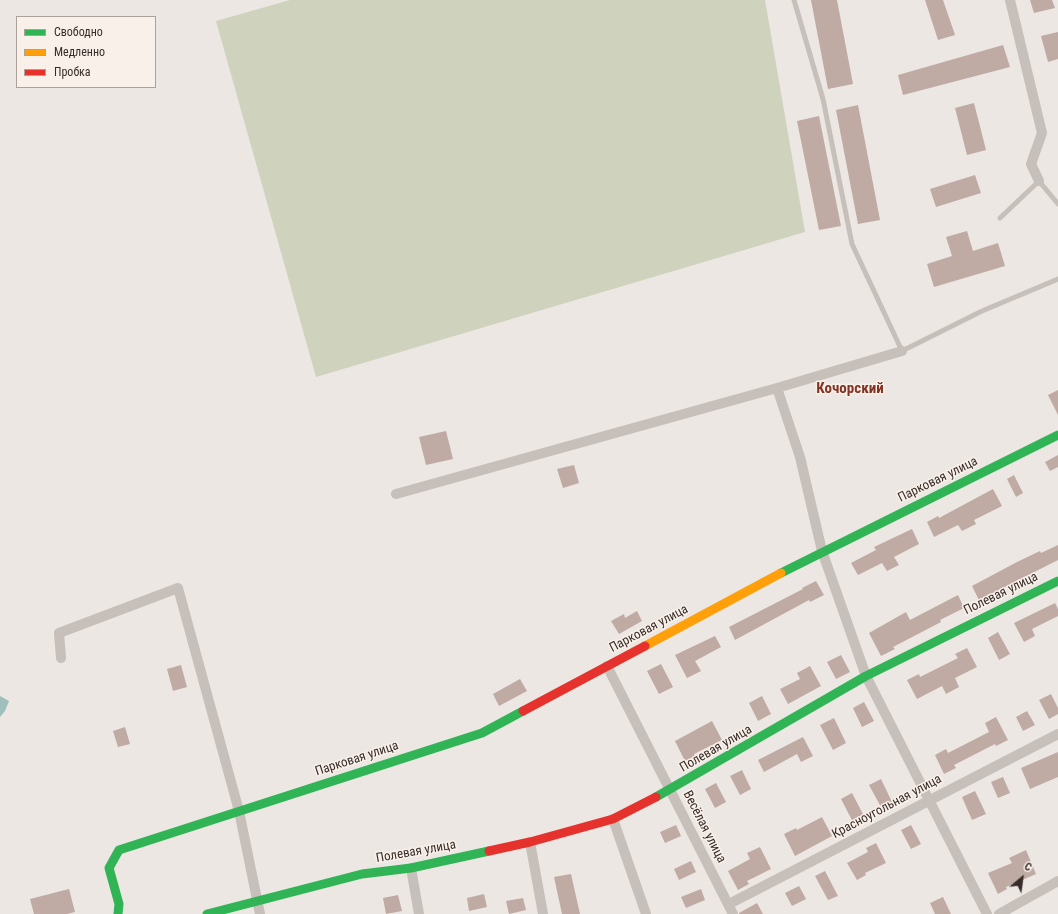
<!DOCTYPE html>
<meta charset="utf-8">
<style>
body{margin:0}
#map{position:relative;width:1058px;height:914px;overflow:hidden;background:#ece7e2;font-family:"Roboto Condensed",sans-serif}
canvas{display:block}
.legend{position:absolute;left:16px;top:16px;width:140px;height:72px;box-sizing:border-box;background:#f9f1e9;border:1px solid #aba29c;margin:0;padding:5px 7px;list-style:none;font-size:12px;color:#372c29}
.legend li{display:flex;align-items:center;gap:8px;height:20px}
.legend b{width:20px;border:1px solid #aba29c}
.north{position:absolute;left:1002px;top:858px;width:40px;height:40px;-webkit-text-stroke:3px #f9f1e9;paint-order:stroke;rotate:29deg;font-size:11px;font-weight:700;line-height:16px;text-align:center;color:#372c29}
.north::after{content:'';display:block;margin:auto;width:14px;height:18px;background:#372c29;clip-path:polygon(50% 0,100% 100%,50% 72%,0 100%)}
</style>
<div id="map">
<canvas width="1058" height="914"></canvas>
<ul class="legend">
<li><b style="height:5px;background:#30b455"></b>Свободно</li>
<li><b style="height:5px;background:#ff9f0a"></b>Медленно</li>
<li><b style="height:5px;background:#e5322d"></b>Пробка</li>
</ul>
<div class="north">С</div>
</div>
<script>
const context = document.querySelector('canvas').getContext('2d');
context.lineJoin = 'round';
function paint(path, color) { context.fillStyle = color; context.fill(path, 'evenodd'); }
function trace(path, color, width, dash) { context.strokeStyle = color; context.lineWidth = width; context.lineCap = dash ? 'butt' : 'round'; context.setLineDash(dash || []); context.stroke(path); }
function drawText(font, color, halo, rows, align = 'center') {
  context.font = font + ' "Roboto Condensed",sans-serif'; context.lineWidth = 3; context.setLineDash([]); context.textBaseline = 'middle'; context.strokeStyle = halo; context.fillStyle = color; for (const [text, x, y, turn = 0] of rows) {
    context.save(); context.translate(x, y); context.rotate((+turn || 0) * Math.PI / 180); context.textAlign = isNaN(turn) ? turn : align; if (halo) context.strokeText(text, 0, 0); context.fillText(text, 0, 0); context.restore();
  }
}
paint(new Path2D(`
 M290 0H765L805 232 316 377 216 21Z`), '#cfd2bc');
paint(new Path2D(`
 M0 696 9 701 5 711 0 717Z`), '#9ebfbc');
paint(new Path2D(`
 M811 0H837L853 84 828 89Z
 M925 0H943L955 35 938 40Z
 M1030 0H1052L1055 8 1034 13Z
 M1058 32V59L1048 62 1041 36Z
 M1003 45 1010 67 903 95 898 75Z
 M974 103 986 150 967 155 955 108Z
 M858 105 880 220 858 224 836 110Z
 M819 116 841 226 819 230 797 121Z
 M975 175 981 193 936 207 930 189Z
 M967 231 973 251 998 243 1005 266 934 287 927 264 952 256 946 237Z
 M1058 390V415L1048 395Z
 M446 431 453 459 426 465 419 437Z
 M1058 455V467L1050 471 1045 462Z
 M574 465 579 483 563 488 557 469Z
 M1014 475 1023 493 1016 497 1007 479Z
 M993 489 1002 506 974 520 976 524 962 531 958 525 934 537 927 522 938 516 939 518Z
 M912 529 919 544 894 557 899 565 887 571 882 563 858 575 851 563 876 550 874 547Z
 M1058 545V560L979 600 972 586 1017 562 1040 551 1041 553Z
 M816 581 824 595 810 602 809 600 735 640 729 627 803 589 802 588Z
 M958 595 964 608 940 620 941 622 893 647 895 649 881 656 869 633 906 612 910 620Z
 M1055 603 1058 609V616L1032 629 1035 636 1024 642 1014 623Z
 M637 611 642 621 619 634 611 621 624 614 625 618Z
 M998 632 1010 654 999 660 988 638Z
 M715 636 721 647 695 661 701 671 687 678 675 655Z
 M967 648 977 667 955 678 959 687 946 694 942 686 917 699 907 680 919 674 920 677 958 658 955 654Z
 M841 655 850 672 836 679 827 662Z
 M661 664 673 687 659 694 647 671Z
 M181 665 187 687 173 691 167 669Z
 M810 666 821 686 788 704 780 689 800 679 797 673Z
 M520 679 527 691 499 706 493 694Z
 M1051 694 1058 708V714L1049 719 1039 700Z
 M762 696 771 714 758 721 749 703Z
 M864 702 874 721 862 727 853 708Z
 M1027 711 1035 725 1023 731 1016 717Z
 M996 717 1008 740 996 746 995 744 954 765 956 768 944 774 935 755 946 749 948 753 989 732 985 723Z
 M834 718 846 743 833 750 820 725Z
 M712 721 722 740 694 754 695 756 685 761 675 741Z
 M125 727 130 744 118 747 113 731Z
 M803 737 813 756 801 762 797 754 764 772 758 760Z
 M1058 752V777L1030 789 1021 768Z
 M742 770 751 789 740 795 730 776Z
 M1003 777 1010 793 998 798 991 782Z
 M881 779 892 802 881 807 869 785Z
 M716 783 726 802 715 808 705 789Z
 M975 791 986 814 972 820 962 797Z
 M852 793 864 816 853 822 841 799Z
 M822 817 832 836 795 856 784 834 796 828 797 830Z
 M676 825 681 836 665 843 660 832Z
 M911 825 921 844 911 849 901 830Z
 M876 843 886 863 865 873 866 875 857 880 847 863 868 852 866 848Z
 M760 847 771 869 747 881 749 884 738 890 728 871 750 859 747 853Z
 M1026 850 1036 874 1006 887 1007 889 998 894 988 873 1012 863 1009 858Z
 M691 861 696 872 679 880 674 869Z
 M825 871 838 896 828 900 815 876Z
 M571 874 580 914H562L554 877Z
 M799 886 806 899 792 906 785 893Z
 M69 889 75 912 67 914H34L30 899Z
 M701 889 705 900 686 908 681 897Z
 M484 894 487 907 469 911 467 898Z
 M398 895 402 911 386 914 383 898Z
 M943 897 951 914H935L930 903Z
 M523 898 526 910 509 914 506 901Z
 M757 903 763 914H739V913Z`), '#bfaaa4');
trace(new Path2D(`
 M794 0 823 99 852 244 902 351 982 311 1058 279
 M1000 218 1039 181 1058 204`), '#c6bfba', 5);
trace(new Path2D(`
 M1010 0 1042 133 1031 164 1039 181
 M777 388 800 457 822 551 866 676 987 914
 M396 494 777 388 902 351
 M61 658 59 633 178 588 239 811 260 914
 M607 666 733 914
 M613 819 646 914
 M530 842 543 914
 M411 868 419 914
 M729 904 1058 734
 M999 914 1058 881`), '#c6bfba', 10);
trace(new Path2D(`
 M781 573 1058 435
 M656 797 866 676 1058 581
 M118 914 119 904 109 868 119 850 482 733 523 711
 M207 914 362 874 411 868 489 851`), '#30b455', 9);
trace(new Path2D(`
 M645 646 781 573`), '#ff9f0a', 9);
trace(new Path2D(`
 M523 711 645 646
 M489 851 530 842 613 819 656 797`), '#e5322d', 9);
drawText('13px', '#372c29', '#f9f1e9', [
 ["Парковая улица",938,480,-26],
 ["Полевая улица",1001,594,-26],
 ["Парковая улица",649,629,-28],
 ["Полевая улица",716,749,-30],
 ["Парковая улица",357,759,-18],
 ["Красноугольная улица",887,807,-28],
 ["Весёлая улица",704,827,63],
 ["Полевая улица",416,852,-10]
]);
drawText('bold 15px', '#833324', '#f9f1e9', [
 ["Кочорский",850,389]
]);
</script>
